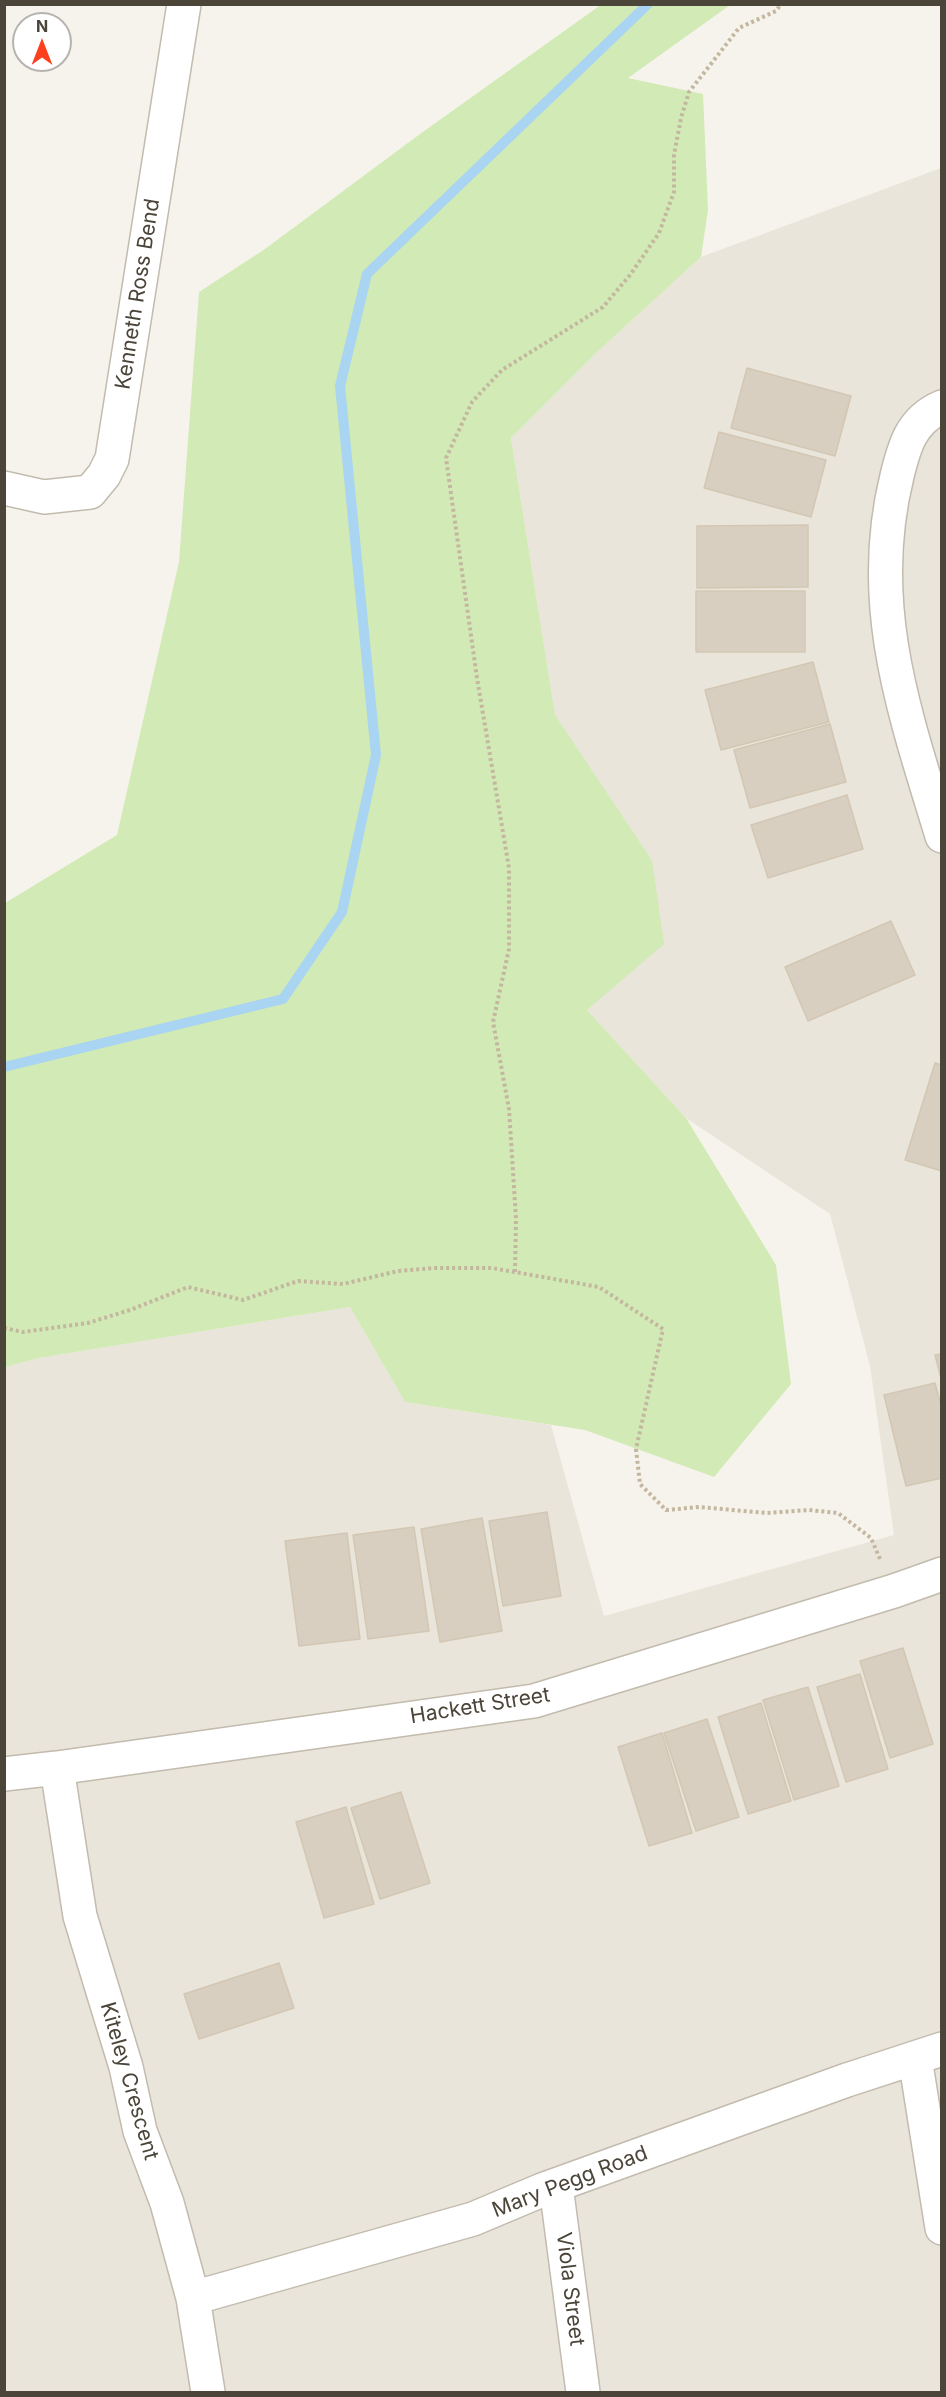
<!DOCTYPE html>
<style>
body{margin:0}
#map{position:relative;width:946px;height:2397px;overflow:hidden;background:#f6f3ec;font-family:Inter,sans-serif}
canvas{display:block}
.frame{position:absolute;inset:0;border:6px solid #4b4439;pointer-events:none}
.north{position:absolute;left:12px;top:12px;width:60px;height:60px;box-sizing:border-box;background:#fff;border:2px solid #b7b4b0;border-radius:50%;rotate:0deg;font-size:16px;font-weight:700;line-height:24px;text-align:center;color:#4b4439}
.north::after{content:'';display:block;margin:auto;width:21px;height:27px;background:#fc3f1d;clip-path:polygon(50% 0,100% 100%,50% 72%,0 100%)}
</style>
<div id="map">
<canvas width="946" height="2397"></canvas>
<div class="frame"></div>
<div class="north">N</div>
</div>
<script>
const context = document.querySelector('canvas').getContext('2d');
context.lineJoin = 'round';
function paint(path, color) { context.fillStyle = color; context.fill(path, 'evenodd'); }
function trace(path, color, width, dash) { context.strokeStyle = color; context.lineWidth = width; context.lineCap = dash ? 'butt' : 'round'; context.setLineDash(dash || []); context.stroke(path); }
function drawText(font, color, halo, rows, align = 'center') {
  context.font = font + ' Inter,sans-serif'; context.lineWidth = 4.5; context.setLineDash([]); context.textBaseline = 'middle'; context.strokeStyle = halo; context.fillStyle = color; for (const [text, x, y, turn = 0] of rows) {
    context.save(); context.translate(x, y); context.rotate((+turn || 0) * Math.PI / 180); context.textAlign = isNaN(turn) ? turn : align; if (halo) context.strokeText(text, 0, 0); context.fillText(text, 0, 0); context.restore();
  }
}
paint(new Path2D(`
 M941 168V2392H5L4 1367 39 1358 350 1307 405 1402 551 1425 604 1616 894 1535 870 1366 830 1214 686 1118 586 1009 652 860 555 716 511 438 595 354 701 257Z`), '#eae5da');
paint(new Path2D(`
 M602 4 730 5 628 78 703 94 708 210 701 257 595 354 511 438 555 715 652 860 664 944 587 1010 686 1118 776 1265 791 1384 714 1477 585 1430 405 1402 350 1307 39 1358 5 1367V903L117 835 179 562 199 292 265 249 420 134Z`), '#d2eab5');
trace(new Path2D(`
 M4 1067 283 999 342 912 376 755 340 386 367 274 648 4`), '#a9d4f2', 10);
const building = new Path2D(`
 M747 368 851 396 835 456 731 428Z
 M719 432 826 460 811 517 704 488Z
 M808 525V587L697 588V526Z
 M696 591H805V652H696Z
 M813 662 829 722 721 750 705 690Z
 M830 724 846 782 750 808 734 750Z
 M847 795 863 849 768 878 751 825Z
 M891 921 915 975 808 1021 785 967Z
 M935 1063 942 1065V1171L905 1160Z
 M942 1354V1382L935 1355Z
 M935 1383 942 1409V1478L906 1486 884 1395Z
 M547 1512 561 1596 503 1606 489 1521Z
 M482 1518 502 1631 440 1642 421 1529Z
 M414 1527 429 1631 368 1639 353 1535Z
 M347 1533 360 1639 299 1646 285 1541Z
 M903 1648 933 1744 890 1758 860 1661Z
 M860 1674 888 1769 846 1782 817 1687Z
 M808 1687 839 1786 794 1800 763 1700Z
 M761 1703 791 1801 748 1814 718 1717Z
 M707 1719 739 1817 696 1831 664 1733Z
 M662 1733 692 1833 649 1846 618 1747Z
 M401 1792 430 1883 380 1899 351 1808Z
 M346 1807 374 1904 324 1918 296 1822Z
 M279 1963 294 2008 199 2039 184 1994Z`);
paint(building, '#d8cfc1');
trace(building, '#d3c7b4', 1.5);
const minor = new Path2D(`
 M942 407C911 420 904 447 897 476 865 605 905 714 942 836
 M4 488 44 497 90 492 104 475 112 459 184 4
 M57 1768 80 1916 126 2067 140 2131 167 2203 193 2298 208 2392
 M4 1774 57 1768 534 1701 894 1591 942 1574
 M915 2058 942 2228
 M556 2186 583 2392
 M193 2298 473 2219 542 2190 847 2080 942 2049`);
trace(minor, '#c2bbae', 36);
trace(new Path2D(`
 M515 1272 516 1219 509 1109 493 1022 509 949V868L477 678 446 458 472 402 502 370 603 307 630 275 659 233 674 192V155L681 118 689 92 739 28 776 11 781 4
 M4 1328 23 1332 88 1323 130 1310 188 1287 243 1300 298 1281 343 1284 398 1271 434 1268H492L599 1287 663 1329 636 1449 640 1484 666 1510 699 1507 767 1513 809 1510 838 1513 871 1538 880 1559`), '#c4b79f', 4, [3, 3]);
trace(minor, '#fff', 33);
drawText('21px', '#4b4439', '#fff', [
 ["Kenneth Ross Bend",138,294,-81],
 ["Hackett Street",480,1706,-9],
 ["Kiteley Crescent",129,2081,74],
 ["Mary Pegg Road",570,2182,-21],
 ["Viola Street",570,2289,83]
]);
</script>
